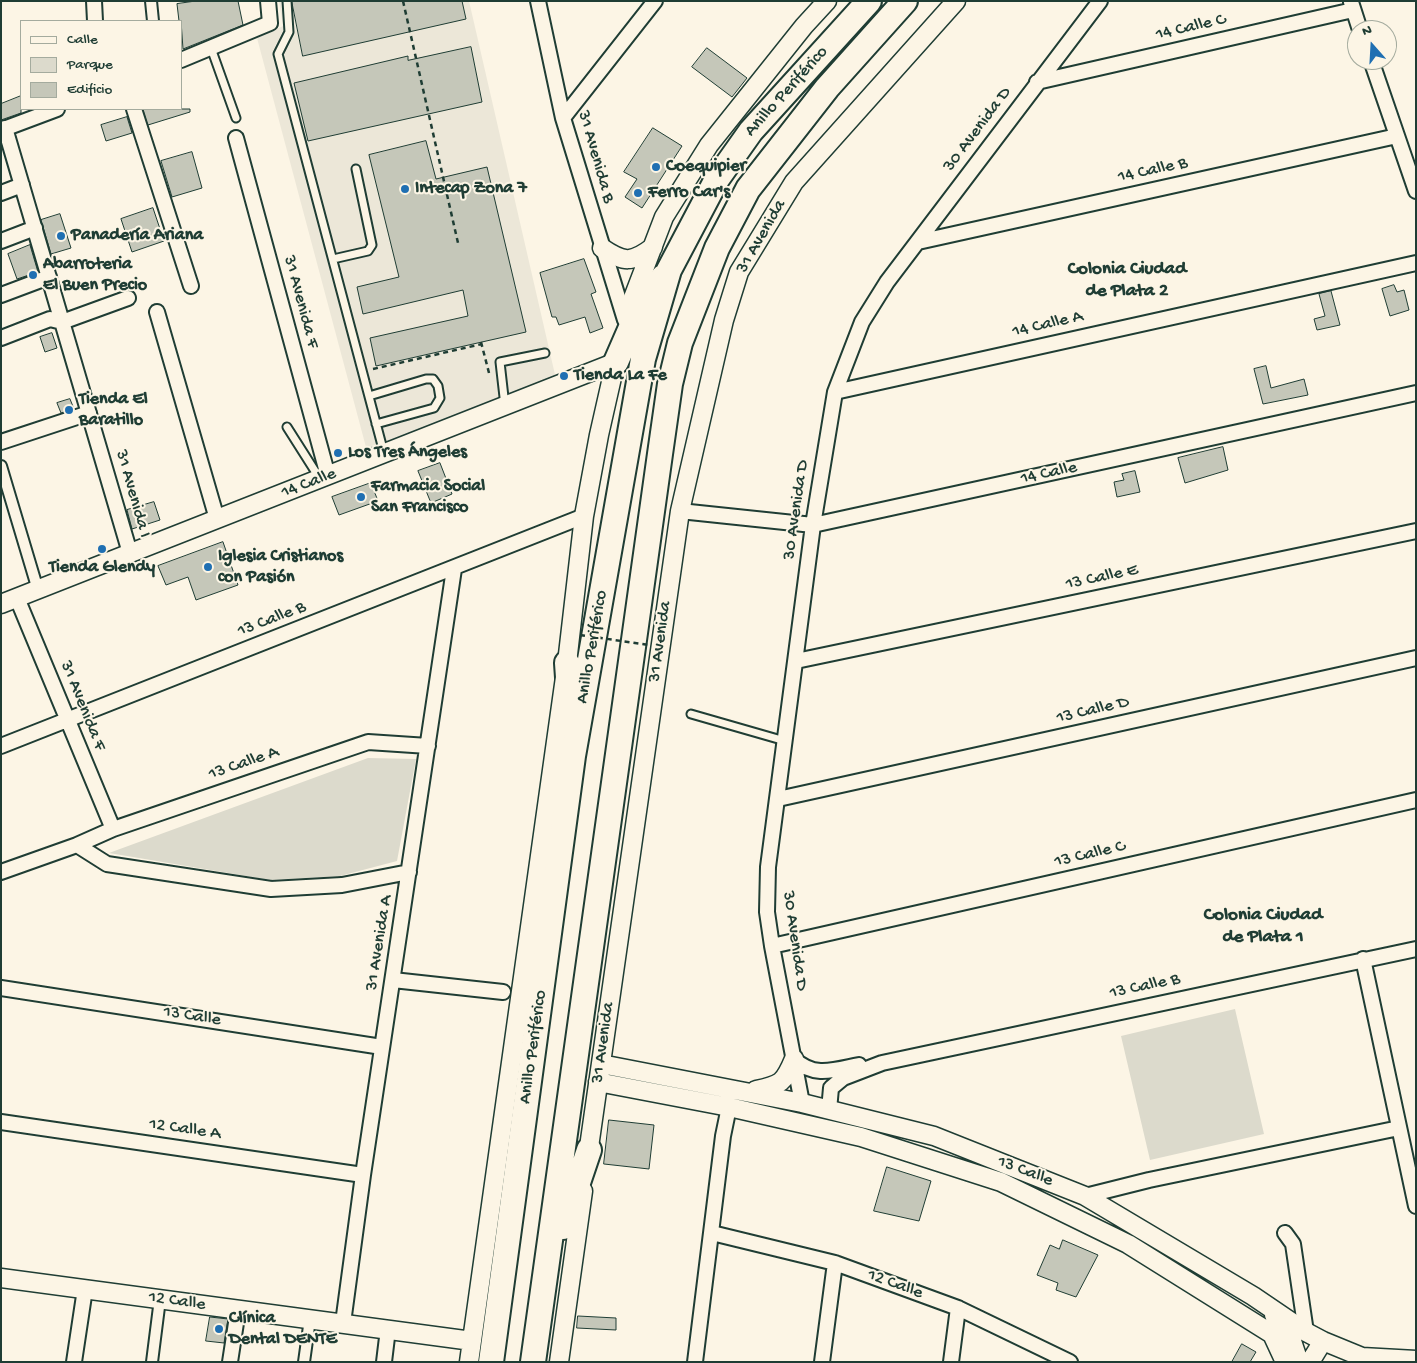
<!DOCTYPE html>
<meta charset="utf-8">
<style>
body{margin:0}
#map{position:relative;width:1417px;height:1363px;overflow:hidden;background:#fcf5e5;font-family:"Gochi Hand",sans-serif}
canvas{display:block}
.frame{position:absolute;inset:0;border:2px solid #1f3d34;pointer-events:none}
.legend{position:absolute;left:20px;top:20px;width:162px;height:90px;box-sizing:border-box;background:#fcf5e5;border:1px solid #a4ab9e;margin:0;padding:6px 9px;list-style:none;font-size:15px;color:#1f3d34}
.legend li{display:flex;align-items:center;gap:10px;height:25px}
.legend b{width:25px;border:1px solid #a4ab9e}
.north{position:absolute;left:1347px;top:20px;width:50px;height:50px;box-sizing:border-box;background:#fcf5e5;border:1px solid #a4ab9e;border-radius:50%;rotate:341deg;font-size:14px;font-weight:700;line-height:20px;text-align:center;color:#1f3d34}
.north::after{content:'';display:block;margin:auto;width:18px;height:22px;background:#1f6fb2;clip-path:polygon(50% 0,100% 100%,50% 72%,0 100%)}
</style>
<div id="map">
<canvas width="1417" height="1363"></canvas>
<div class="frame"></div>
<ul class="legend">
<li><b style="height:6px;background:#fcf5e5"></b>Calle</li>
<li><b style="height:14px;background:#dcdacc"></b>Parque</li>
<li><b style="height:14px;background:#c5c7b9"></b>Edificio</li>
</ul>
<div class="north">N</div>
</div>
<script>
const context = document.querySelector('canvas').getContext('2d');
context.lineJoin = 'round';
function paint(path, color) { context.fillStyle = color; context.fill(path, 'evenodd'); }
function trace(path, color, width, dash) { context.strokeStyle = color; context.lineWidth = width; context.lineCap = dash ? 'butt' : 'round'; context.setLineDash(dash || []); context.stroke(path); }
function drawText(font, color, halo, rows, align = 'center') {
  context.font = font + ' "Gochi Hand",sans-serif'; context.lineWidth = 4; context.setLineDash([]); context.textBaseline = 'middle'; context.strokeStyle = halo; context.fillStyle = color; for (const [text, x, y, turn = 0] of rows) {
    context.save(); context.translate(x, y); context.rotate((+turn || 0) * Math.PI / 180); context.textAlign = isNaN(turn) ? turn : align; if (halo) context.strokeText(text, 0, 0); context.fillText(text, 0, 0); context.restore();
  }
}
paint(new Path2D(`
 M279 1H469L556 379 367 451 257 38 283 26Z`), '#ece7d8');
paint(new Path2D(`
 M368 758 416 759 397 861 340 876 270 880 109 853Z
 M1235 1009 1264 1134 1150 1160 1121 1036Z`), '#dcdacc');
const building = new Path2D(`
 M196 1H238L243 25 183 49 181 21H179L177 4Z
 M292 1H462L466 19 303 56Z
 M471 47 482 102 308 141 294 83 408 56V60Z
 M707 48 747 78 732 97 692 67Z
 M21 96V113L1 120V104Z
 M143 109H190V112L148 125Z
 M127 117 132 133 106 141 101 125Z
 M653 128 682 146 642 208 625 197 637 179 624 172Z
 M426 141 436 179 487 167 526 332 376 366 370 338 468 316 463 290 363 314 357 287 399 277 369 155Z
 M192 152 202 188 172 197 161 161Z
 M153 208 164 241 132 252 121 219Z
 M60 214 71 248 51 254 41 220Z
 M30 245 38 272 17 279 8 254Z
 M584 259 596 292 591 294 603 328 590 333 585 317 559 325 556 317H552L540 273Z
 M1394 285 1397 292 1404 290 1409 310 1390 316 1382 289Z
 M1331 291 1340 325 1317 330 1314 319 1325 316 1319 294Z
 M52 333 57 348 45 352 40 337Z
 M1266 366 1271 388 1304 379 1308 395 1263 404 1254 369Z
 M70 399 74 409 61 413 57 403Z
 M1223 447 1228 470 1185 483 1178 458Z
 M440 463 452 494 431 503 418 471Z
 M1135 471 1140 492 1117 497 1114 482 1124 480 1122 474Z
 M371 483 378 501 339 515 332 497Z
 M154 502 160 520 132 529 127 510Z
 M223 542 238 585 196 600 188 577 166 585 158 566Z
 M609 1120 654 1125 649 1169 604 1164Z
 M887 1167 931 1181 919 1221 874 1211Z
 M1063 1240 1098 1255 1076 1297 1056 1290 1058 1283 1037 1275 1050 1245 1059 1249Z
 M578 1316 616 1318V1330L577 1328Z
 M210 1317 228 1319 224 1343 206 1341Z
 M1242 1344 1256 1352 1250 1362H1232Z`);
paint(building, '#c5c7b9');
trace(building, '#1f3d34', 1);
const service = new Path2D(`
 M287 1 289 32 278 54 384 453
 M211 48 236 118
 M333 259 368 251 372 245 356 169
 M369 396 426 379H433L438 386 440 398 434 408 376 424
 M505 406 500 362 545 353
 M287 427 320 479
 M691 714 785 741`);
const pedestrian = new Path2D(`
 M151 1 153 21
 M1 466 38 590
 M152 1362 160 1299
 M304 1362 310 1319`);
const minor = new Path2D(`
 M94 1 95 21
 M538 1 563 118 625 320
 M1351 2 1360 30
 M181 60 270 23 268 1
 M1371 60 1416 191
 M1037 82 1353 10
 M134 109 191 286
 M563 118 655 1
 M5 128 130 553
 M1 130 57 109
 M236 138 328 476
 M1 193 22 185
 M1 241 35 228
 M918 242 1397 136
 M1 295 49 277
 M157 312 217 519
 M1 338 50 319 62 322 128 298
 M835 392 1416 263
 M1 442 89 413
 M680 511 813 525 1416 393
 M17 598 113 829
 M796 661 1416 531
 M1 746 584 516
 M778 799 1416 658
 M77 845 107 864 271 889 342 885 409 872
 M1 872 77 845 113 829 368 742 428 746
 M772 946 1416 800
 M1363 959 1416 1206
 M393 980 503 992
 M1 988 382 1047
 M794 1059C814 1078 834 1070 859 1065
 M802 1103 772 946 767 912 768 867 813 525 835 392 862 322 887 282 1100 1
 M829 1110 831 1088 843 1078 882 1063 1416 949
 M1 1122 363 1175
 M1085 1196 1149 1180 1399 1128
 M712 1233 835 1263 958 1308 1070 1362
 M1285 1233 1293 1244 1306 1332
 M343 1323 363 1175 454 569
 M74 1362 85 1289
 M230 1362 238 1310
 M384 1362 388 1329
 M695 1362 723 1136 729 1107
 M822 1362 835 1263
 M951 1362 958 1308`);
const tertiary = new Path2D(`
 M602 248C624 263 632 263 653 247
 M628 311 664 217 709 145 804 26 827 1
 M1 604 616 362
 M601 1064 802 1103 934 1136 1085 1196 1253 1296 1306 1332 1323 1341 1362 1357 1416 1360
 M598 1082 729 1107 861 1137 1001 1182 1128 1244 1272 1334 1285 1362
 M756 1090C781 1085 784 1083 794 1059
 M587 1161 680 511 724 320 739 272 794 182 956 1
 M1 1278 472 1341
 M1274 1315 1293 1344 1299 1362
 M469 1362 567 663 584 516 599 435 618 351
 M559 1362 583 1191
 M1310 1362 1323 1341`);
const trunk = new Path2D(`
 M616 362 643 300 663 277
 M567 663 571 721
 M563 1227 589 1150
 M491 1362 573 756 643 359 669 270 717 179 751 131 869 1
 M533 1362 660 454 670 384 680 343 717 248 748 189 827 88 905 1`);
trace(service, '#1f3d34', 11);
trace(pedestrian, '#1f3d34', 14);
trace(minor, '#1f3d34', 18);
trace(tertiary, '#1f3d34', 21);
trace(trunk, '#1f3d34', 28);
trace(new Path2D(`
 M403 1 458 243
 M481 342 489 373
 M373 369 482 344`), '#1f3d34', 2.5, [5, 4]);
trace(service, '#fcf5e5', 7);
trace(pedestrian, '#fcf5e5', 10);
trace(minor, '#fcf5e5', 14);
trace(tertiary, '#fcf5e5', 18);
trace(trunk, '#fcf5e5', 24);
trace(new Path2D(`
 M580 635 649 645`), '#1f3d34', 2.5, [5, 4]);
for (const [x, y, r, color] of [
 [656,167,5,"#1f6fb2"],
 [405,189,5,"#1f6fb2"],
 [638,193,5,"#1f6fb2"],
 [61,236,5,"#1f6fb2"],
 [33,275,5,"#1f6fb2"],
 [564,376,5,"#1f6fb2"],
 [69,410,5,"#1f6fb2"],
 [338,453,5,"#1f6fb2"],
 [361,497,5,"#1f6fb2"],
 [102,549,5,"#1f6fb2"],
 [208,567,5,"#1f6fb2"],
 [219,1329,5,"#1f6fb2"]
]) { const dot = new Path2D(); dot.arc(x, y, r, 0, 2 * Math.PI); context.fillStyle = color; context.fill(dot); trace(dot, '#fcf5e5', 2); }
drawText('18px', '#1f3d34', '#fcf5e5', [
 ["14 Calle C",1191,28,-13],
 ["Anillo Periférico",787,92,-48],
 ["30 Avenida D",978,130,-53],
 ["31 Avenida B",595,157,74],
 ["14 Calle B",1153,171,-12],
 ["31 Avenida",762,237,-60],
 ["31 Avenida F",300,302,75],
 ["14 Calle A",1048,325,-13],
 ["14 Calle",1049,474,-12],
 ["14 Calle",309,484,-21],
 ["31 Avenida I",132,494,74],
 ["30 Avenida D",797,510,-82],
 ["13 Calle E",1102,578,-12],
 ["13 Calle B",272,620,-21],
 ["31 Avenida",661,642,-82],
 ["Anillo Periférico",593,647,-80],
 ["31 Avenida F",82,706,68],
 ["13 Calle D",1093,711,-13],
 ["13 Calle A",244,764,-19],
 ["13 Calle C",1090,855,-13],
 ["30 Avenida D",794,941,82],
 ["31 Avenida A",380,943,-81],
 ["13 Calle B",1145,987,-12],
 ["13 Calle",192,1017,9],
 ["31 Avenida",604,1043,-82],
 ["Anillo Periférico",534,1047,-82],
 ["12 Calle A",185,1130,8],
 ["13 Calle",1025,1172,21],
 ["12 Calle",895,1285,20],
 ["12 Calle",177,1302,8]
]);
drawText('bold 18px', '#1f3d34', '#fcf5e5', [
 ["Coequipier",666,167],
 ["Intecap Zona 7",415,189],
 ["Ferro Car's",648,193],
 ["Panadería Ariana",71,236],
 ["Abarroteria",43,265],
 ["El Buen Precio",43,286],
 ["Tienda La Fe",574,376],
 ["Tienda El",79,400],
 ["Baratillo",79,421],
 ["Los Tres Ángeles",348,453],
 ["Farmacia Social",371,487],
 ["San Francisco",371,508],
 ["Iglesia Cristianos",218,557],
 ["con Pasión",218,578],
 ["Tienda Glendy",102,568,"center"],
 ["Clínica",229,1319],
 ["Dental DENTE",229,1340]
], 'left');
drawText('bold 19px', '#1f3d34', '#fcf5e5', [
 ["Colonia Ciudad",1127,270],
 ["de Plata 2",1127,292],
 ["Colonia Ciudad",1263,916],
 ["de Plata 1",1263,938]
]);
</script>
